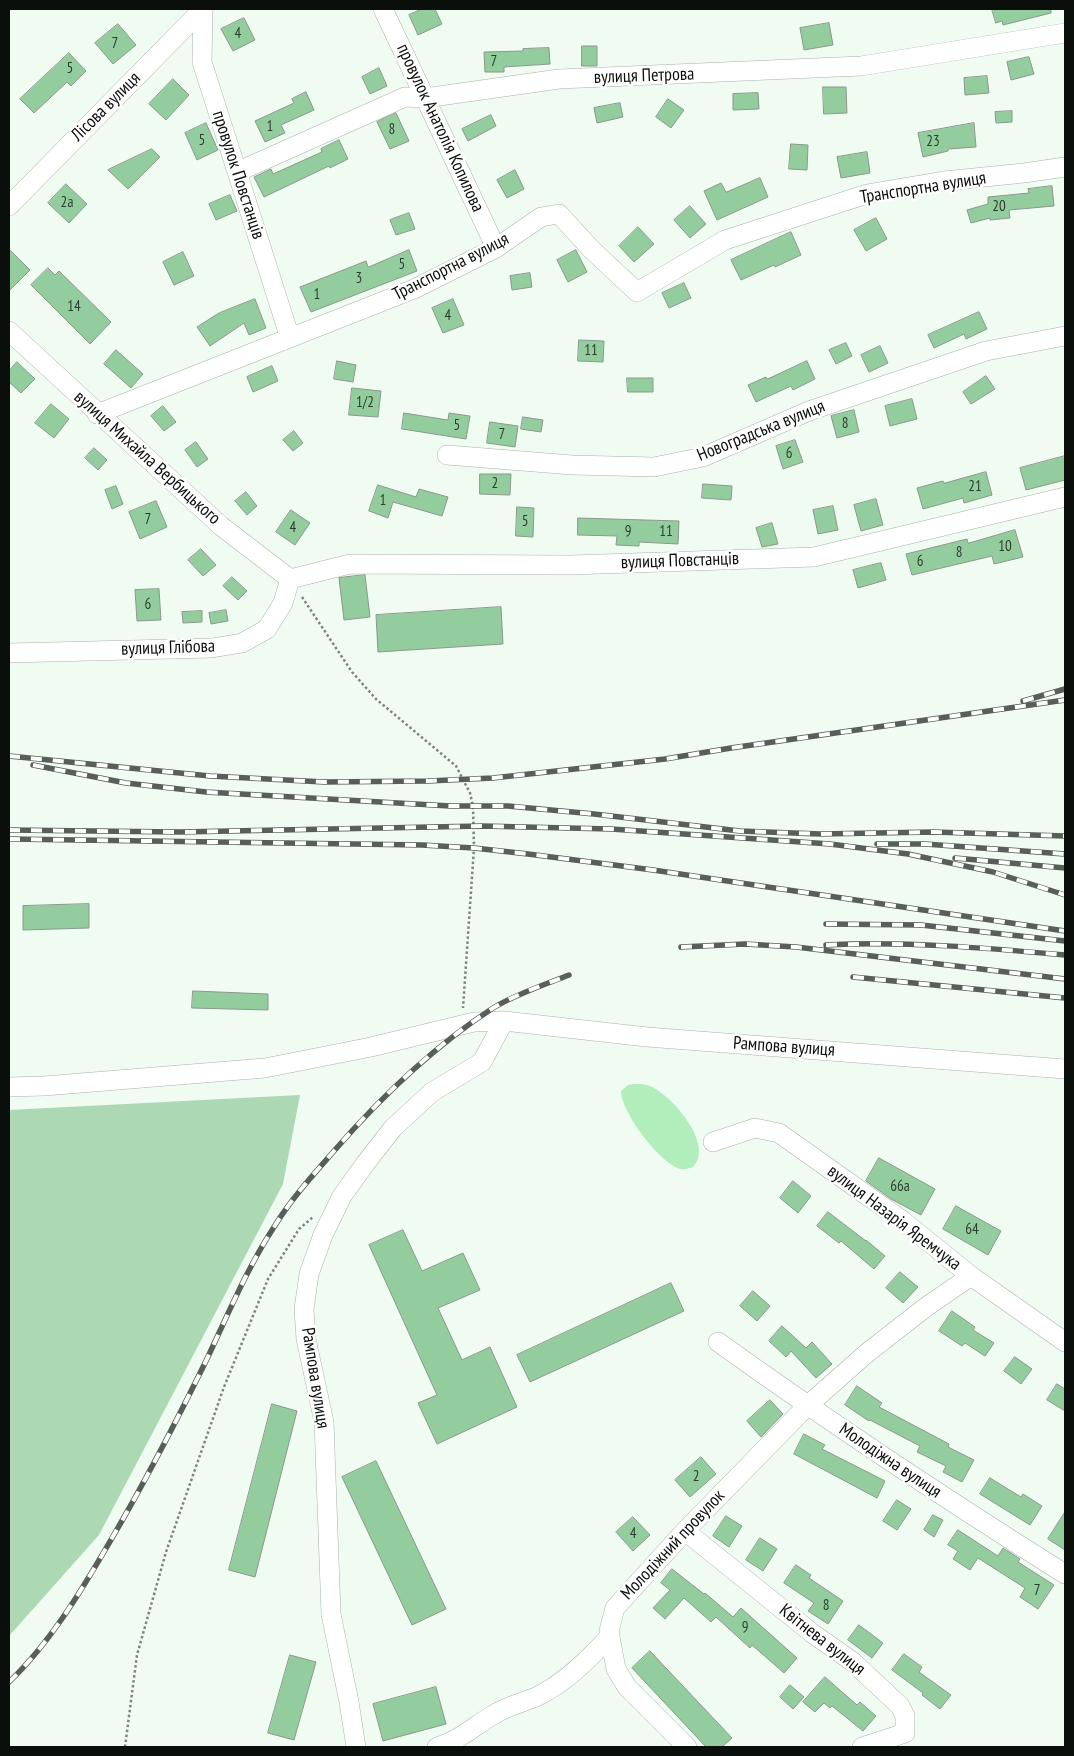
<!DOCTYPE html>
<meta charset="utf-8">
<style>
body{margin:0}
#map{position:relative;width:1074px;height:1756px;overflow:hidden;background:#f0fcf1;font-family:"PT Sans Narrow",sans-serif}
canvas{display:block}
.frame{position:absolute;inset:0;border:10px solid #0b0f0b;pointer-events:none}
</style>
<div id="map">
<canvas width="1074" height="1756"></canvas>
<div class="frame"></div>
</div>
<script>
const context = document.querySelector('canvas').getContext('2d');
context.lineJoin = 'round';
function paint(path, color) { context.fillStyle = color; context.fill(path, 'evenodd'); }
function trace(path, color, width, dash) { context.strokeStyle = color; context.lineWidth = width; context.lineCap = dash ? 'butt' : 'round'; context.setLineDash(dash || []); context.stroke(path); }
function drawText(font, color, halo, rows, align = 'center') {
  context.font = font + ' "PT Sans Narrow",sans-serif'; context.lineWidth = 5; context.setLineDash([]); context.textBaseline = 'middle'; context.strokeStyle = halo; context.fillStyle = color; for (const [text, x, y, turn = 0] of rows) {
    context.save(); context.translate(x, y); context.rotate((+turn || 0) * Math.PI / 180); context.textAlign = isNaN(turn) ? turn : align; if (halo) context.strokeText(text, 0, 0); context.fillText(text, 0, 0); context.restore();
  }
}
paint(new Path2D(`
 M300 1095 283 1184 99 1535 9 1636V1110Z`), '#add8b4');
paint(new Path2D(`
 M634 1084C639 1084 645 1084 650 1086 672 1095 715 1145 693 1167 689 1168 685 1170 681 1169 660 1164 621 1112 621 1091L628 1085Z`), '#b2eebc');
const building = new Path2D(`
 M422 9H435L442 24 418 35 409 15Z
 M992 9H1051V13L1003 25 1002 21 996 23Z
 M244 18 255 40 233 51 221 29Z
 M829 23 833 45 804 50 800 28Z
 M118 24 136 45 113 64 95 43Z
 M582 46H597V66H582Z
 M549 48 550 64 504 67V72H485L484 52 523 51V49Z
 M69 53 86 71 71 86 67 82 34 113 20 99Z
 M1029 57 1034 74 1011 80 1007 62Z
 M379 68 387 86 370 94 362 77Z
 M987 76 989 93 965 95 964 78Z
 M173 79 189 95 166 120 149 104Z
 M823 87H846L847 113 824 114Z
 M306 92 314 110 281 125 285 133 265 142 255 121 294 103 292 99Z
 M758 93 759 109 733 110V94Z
 M668 99 684 110 671 128 656 117Z
 M620 103 623 117 597 123 594 108Z
 M1012 111V122L996 123 995 112Z
 M396 113 409 141 390 149 377 122Z
 M491 115 496 126 468 141 462 129Z
 M206 123 218 150 197 160 185 133Z
 M974 123 976 147 948 149V151L923 157 918 133Z
 M339 140 348 159 330 168 329 166 264 197 254 177 271 169 273 174 322 152 321 149Z
 M791 144 808 145 807 170 789 169Z
 M152 149 160 157 128 189 108 170Z
 M867 152 870 173 841 178 837 157Z
 M515 170 524 189 507 198 497 180Z
 M760 178 768 197 717 220 704 191 721 183 726 192Z
 M66 184 87 204 69 223 48 203Z
 M1052 186 1054 206 1009 210 1010 218 990 220V218L971 223 967 210 988 204V197L1029 193 1028 189Z
 M230 195 237 211 216 220 209 204Z
 M690 206 706 224 690 238 674 220Z
 M409 213 415 229 396 235 390 220Z
 M876 218 887 239 866 251 854 230Z
 M638 227 654 244 634 262 619 246Z
 M791 232 801 255 775 267 774 265 741 280 731 260Z
 M9 249 30 270 9 291Z
 M409 250 417 271 311 312 300 287 366 261 368 267Z
 M576 250 587 272 568 282 557 260Z
 M183 252 194 276 174 285 163 262Z
 M48 268 55 275 59 271 111 322 90 344 31 285Z
 M530 273 532 287 512 290 510 276Z
 M684 283 691 298 669 308 662 293Z
 M255 299 266 328 249 335 244 323 210 346 197 327 219 313Z
 M453 299 464 325 443 333 432 308Z
 M979 312 987 329 966 339 964 334 934 348 928 335Z
 M579 340 604 341 603 362 578 361Z
 M846 343 852 356 836 364 829 350Z
 M880 346 888 363 869 372 861 355Z
 M116 350 143 374 131 388 104 364Z
 M337 361 356 365 353 382 334 379Z
 M807 361 815 379 793 390 791 386 756 402 748 385 766 377 767 379Z
 M17 362 35 379 21 393 9 382V371Z
 M272 366 278 381 253 392 247 377Z
 M986 376 995 389 971 404 963 392Z
 M627 378H653V392H628Z
 M352 388 381 391 378 417 349 415Z
 M912 399 917 419 890 426 885 406Z
 M51 404 69 419 54 438 35 423Z
 M163 406 176 422 164 431 151 416Z
 M854 410 859 432 837 438 831 416Z
 M404 413 448 420 449 413 470 416 466 439 402 429Z
 M523 417 543 420 541 432 521 429Z
 M490 422 518 426 515 447 487 443Z
 M294 431 303 443 293 451 283 440Z
 M795 440 803 462 783 469 776 446Z
 M196 442 208 459 197 467 185 450Z
 M94 448 107 460 98 470 85 458Z
 M1065 456V480L1026 490 1020 468Z
 M986 472 992 495 964 503 963 498 923 509 917 488 943 481 944 483Z
 M480 474H511L510 495 480 494Z
 M703 484 732 486 731 500 702 498Z
 M378 485 416 497 419 489 448 497 442 516 393 502 388 518 369 511Z
 M116 486 123 504 112 509 105 490Z
 M246 492 257 506 247 515 235 501Z
 M876 499 883 525 861 531 854 505Z
 M156 501 167 527 140 539 129 512Z
 M833 506 838 530 818 534 813 510Z
 M517 507 534 508 533 537 516 536Z
 M291 510 310 523 295 545 276 532Z
 M578 518 679 521 678 544 639 542V546L616 545 617 536 578 535Z
 M772 523 778 544 762 547 756 528Z
 M1015 530 1023 557 994 564 992 556 912 575 906 554 967 539 968 543Z
 M201 549 216 565 203 576 188 560Z
 M881 563 886 580 858 588 853 570Z
 M365 575 370 617 344 620 339 578Z
 M232 577 247 591 238 600 223 586Z
 M159 589 161 620 137 621 135 590Z
 M501 607 503 644 378 652 376 615Z
 M226 610 228 621 211 624 209 613Z
 M202 611V622L183 623 182 612Z
 M89 904V928L23 930V906Z
 M193 991 268 994V1010L192 1008Z
 M879 1158 935 1189 921 1215 891 1199 866 1181Z
 M793 1181 811 1196 798 1213 780 1198Z
 M956 1206 1001 1231 988 1255 943 1229Z
 M828 1212 866 1241V1240L885 1256 874 1269 841 1241 839 1243 817 1226Z
 M403 1230 422 1271 463 1253 480 1290 438 1308 462 1360 490 1347 517 1407 437 1444 418 1403 437 1395 369 1245Z
 M900 1272 918 1287 903 1303 886 1288Z
 M671 1283 684 1311 530 1382 517 1355Z
 M753 1291 770 1306 757 1321 740 1306Z
 M952 1311 975 1327 973 1330 994 1343 985 1356 965 1343 962 1346 939 1331Z
 M782 1326 806 1348 812 1342 832 1364 816 1378 791 1351 786 1357 769 1341Z
 M1015 1357 1032 1369 1021 1384 1004 1371Z
 M1057 1384 1065 1389V1411L1047 1400Z
 M857 1386 882 1403 879 1407 949 1444 948 1447 974 1460 962 1482 943 1472 946 1466 917 1452 920 1446 870 1420 869 1421 845 1405Z
 M770 1400 783 1414 761 1437 747 1421Z
 M272 1404 297 1411 255 1577 229 1570Z
 M804 1434 825 1445 822 1449 885 1481 877 1498 794 1454Z
 M701 1457 716 1474 690 1497 675 1480Z
 M376 1461 446 1609 412 1625 342 1477Z
 M990 1478 1021 1497 1023 1494 1042 1506 1030 1525 980 1494Z
 M897 1500 911 1509 897 1530 883 1521Z
 M1065 1512V1550L1048 1539Z
 M933 1515 943 1520 934 1537 924 1530Z
 M726 1516 742 1526 729 1547 713 1536Z
 M633 1517 650 1535 633 1551 616 1532Z
 M958 1530 998 1556 1003 1548 1020 1559 1018 1562 1054 1585 1038 1609 1020 1597 1025 1588 978 1558 970 1570 953 1559 958 1551 948 1545Z
 M760 1538 777 1549 763 1571 746 1560Z
 M796 1565 811 1575 809 1578 843 1601 828 1624 808 1611 814 1603 784 1583Z
 M672 1569 704 1594 705 1593 733 1617 741 1608 797 1658 784 1673 752 1645 750 1648 716 1617 711 1622 684 1598 665 1619 653 1608 670 1590 661 1583Z
 M859 1625 883 1643 872 1658 848 1640Z
 M650 1651 732 1738 722 1747H706L632 1668Z
 M904 1654 922 1667 919 1672 951 1695 940 1709 922 1695 923 1693 892 1670Z
 M290 1655 316 1662 294 1740 268 1733Z
 M825 1677 857 1705 860 1702 876 1716 863 1731 832 1706 830 1708 824 1703 815 1712 803 1702Z
 M790 1685 804 1697 793 1709 780 1697Z
 M436 1687 446 1724 383 1741 373 1704Z`);
paint(building, '#93cd9d');
trace(building, '#8c978d', 1);
const minor = new Path2D(`
 M203 9 202 62 290 338
 M383 9 496 248
 M237 172 405 97 425 98 559 79 861 66 1065 33
 M9 206 203 9
 M9 331 221 526 290 579
 M97 414 414 289 496 248 541 217 559 214 592 250 637 292 725 240 867 194 944 181 1024 173 1065 167
 M447 455 572 465 654 467 703 457 809 411 986 351 1065 336
 M290 579 350 564 570 565 814 557 1065 497
 M9 653 212 648 242 643 267 629 283 603 290 579
 M9 1087 44 1086 265 1068 371 1047 474 1022 504 1021 647 1037 1065 1069
 M713 1142 755 1128 779 1133 903 1221 971 1276 1065 1342
 M718 1342C831 1423 947 1500 1065 1574
 M685 1531 812 1633 853 1662 900 1706 905 1716V1733L862 1747
 M356 1747 349 1702 331 1614 324 1422 306 1339 304 1309 309 1274 323 1235 342 1196 365 1164 393 1128 432 1092 482 1062 504 1021
 M437 1747C460 1740 473 1727 493 1715 507 1706 521 1703 536 1697 564 1684 589 1659 610 1636
 M687 1747 627 1687 616 1669 609 1631 615 1608 685 1531 807 1406 867 1353 926 1307 971 1276`);
trace(minor, '#a8b3a9', 20);
trace(new Path2D(`
 M302 597 352 672 376 699 456 766 470 793 473 806 474 848 463 1008
 M125 1747 137 1655 166 1552 224 1387 268 1279 299 1229 313 1217`), '#7c847d', 2.5, [2.5, 2.5]);
trace(minor, '#fff', 19);
const rail = new Path2D(`
 M1023 701 1065 689
 M9 756 210 776 324 782 428 781 493 778 665 759 731 748 1065 700
 M33 765 126 783 206 792 450 806H508L594 814 740 831 820 834 933 832 1065 836
 M9 830 180 832 482 826 611 829 830 844 908 854 993 872 1065 895
 M9 839 422 845 474 848 528 854 653 870 1065 931
 M877 844H925L1065 854
 M955 858 1065 868
 M826 924 921 925 1065 941
 M826 945C906 941 986 948 1065 955
 M681 947 745 944 796 947 1065 979
 M853 977 1065 998
 M9 1682C56 1637 90 1576 123 1519 152 1468 179 1416 205 1363 227 1317 246 1270 274 1227 291 1199 313 1175 334 1151 381 1097 433 1047 493 1008 516 994 544 985 569 975`);
trace(rail, '#585e58', 5.5);
trace(rail, '#fff', 4, [11]);
drawText('15px', '#2d3e30', null, [
 ["4",238,34],
 ["7",115,44],
 ["7",494,62],
 ["5",70,69],
 ["1",270,127],
 ["8",392,130],
 ["5",202,141],
 ["23",933,142],
 ["2а",67,203],
 ["20",999,207],
 ["5",402,265],
 ["3",359,279],
 ["1",317,295],
 ["14",74,307],
 ["4",448,316],
 ["11",591,351],
 ["1/2",365,403],
 ["8",845,424],
 ["5",457,426],
 ["7",502,435],
 ["6",789,454],
 ["2",495,484],
 ["21",975,487],
 ["1",383,501],
 ["7",148,520],
 ["5",525,522],
 ["4",293,528],
 ["9",628,532],
 ["11",666,532],
 ["10",1005,547],
 ["8",959,553],
 ["6",920,562],
 ["6",148,605],
 ["66а",900,1187],
 ["64",972,1230],
 ["2",696,1477],
 ["4",633,1534],
 ["7",1037,1591],
 ["8",826,1606],
 ["9",745,1628]
]);
drawText('18px', '#0b0f0b', '#fff', [
 ["вулиця Петрова",644,76,-2],
 ["Лісова вулиця",106,107,-45],
 ["провулок Анатолія Копилова",440,128,65],
 ["провулок Повстанців",238,175,72],
 ["Транспортна вулиця",923,188,-9],
 ["Транспортна вулиця",451,267,-27],
 ["Новоградська вулиця",761,431,-22],
 ["вулиця Михайла Вербицького",147,458,42],
 ["вулиця Повстанців",680,561,-2],
 ["вулиця Глібова",168,648,-2],
 ["Рампова вулиця",784,1047,4],
 ["вулиця Назарія Яремчука",894,1218,37],
 ["Рампова вулиця",315,1378,81],
 ["Молодіжна вулиця",890,1461,34],
 ["Молодіжний провулок",673,1545,-47],
 ["Квітнева вулиця",822,1640,38]
]);
</script>
